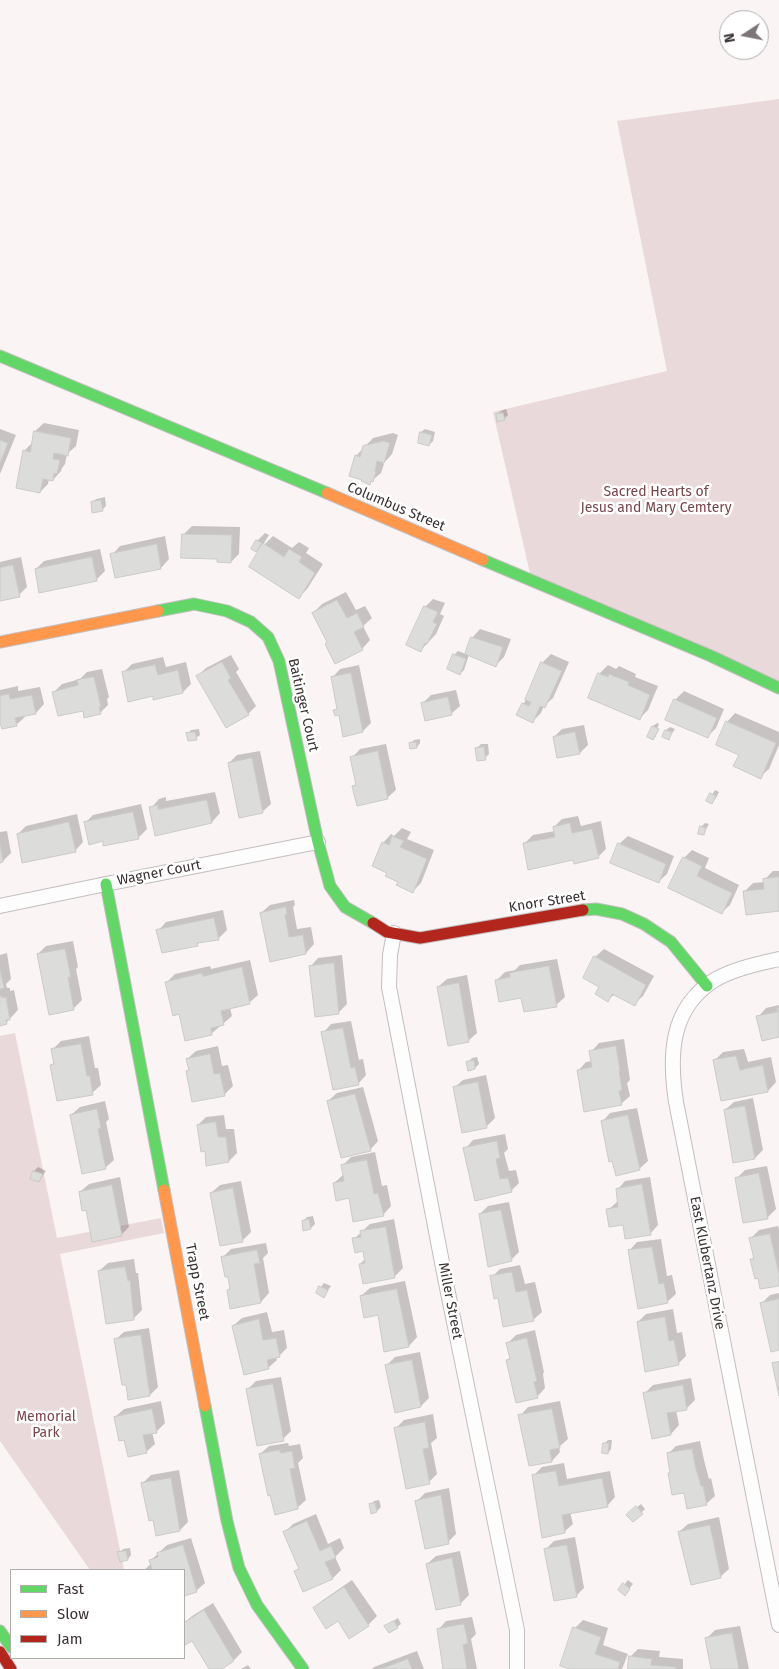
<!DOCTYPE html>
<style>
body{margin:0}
#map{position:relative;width:779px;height:1669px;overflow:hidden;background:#faf4f4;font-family:"Fira Sans",sans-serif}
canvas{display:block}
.legend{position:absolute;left:10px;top:1569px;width:175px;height:90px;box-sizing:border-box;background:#fff;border:1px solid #b0adad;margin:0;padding:6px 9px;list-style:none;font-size:15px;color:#393132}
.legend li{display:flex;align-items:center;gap:10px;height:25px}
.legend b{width:25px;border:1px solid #b0adad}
.north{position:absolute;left:719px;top:10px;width:50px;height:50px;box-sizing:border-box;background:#fff;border:1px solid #b0adad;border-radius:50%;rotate:259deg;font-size:14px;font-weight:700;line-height:20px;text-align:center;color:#393132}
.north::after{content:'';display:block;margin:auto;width:18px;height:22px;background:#7d7576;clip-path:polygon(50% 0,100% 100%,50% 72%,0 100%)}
</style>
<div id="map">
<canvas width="779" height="1669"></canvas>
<ul class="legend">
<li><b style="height:6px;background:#63d668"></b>Fast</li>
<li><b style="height:6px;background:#ff974d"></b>Slow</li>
<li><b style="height:6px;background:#b3261e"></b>Jam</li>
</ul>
<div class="north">N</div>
</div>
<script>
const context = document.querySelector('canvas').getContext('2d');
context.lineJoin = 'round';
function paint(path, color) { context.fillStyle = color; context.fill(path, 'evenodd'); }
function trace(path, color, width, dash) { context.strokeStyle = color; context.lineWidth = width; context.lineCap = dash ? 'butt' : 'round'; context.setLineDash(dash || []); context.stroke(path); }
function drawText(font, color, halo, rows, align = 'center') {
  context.font = font + ' "Fira Sans",sans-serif'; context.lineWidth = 5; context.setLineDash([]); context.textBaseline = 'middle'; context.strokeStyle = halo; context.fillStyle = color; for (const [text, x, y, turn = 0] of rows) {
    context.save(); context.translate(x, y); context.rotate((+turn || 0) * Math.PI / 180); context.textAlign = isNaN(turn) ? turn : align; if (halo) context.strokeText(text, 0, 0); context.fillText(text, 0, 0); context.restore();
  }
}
paint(new Path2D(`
 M779 99V688L532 582 493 412 667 371 617 121Z
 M15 1033 57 1238 161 1218 164 1233 60 1254 124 1570H90L0 1441V1036Z`), '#ead9da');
paint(new Path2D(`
 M506 409 508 415 504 419 497 414 501 411Z
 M44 423 79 430 76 446 67 454 65 464 62 468 61 471 53 480 49 479 48 484 40 492 24 451 33 442 35 431Z
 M0 429 16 435 0 474Z
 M425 429 435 432 433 441 429 445 421 432Z
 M393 433 398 435 392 454 383 464H384L381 473 369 483 356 456 373 438Z
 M105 497 106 506 102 510 92 503 96 499Z
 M192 526 240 527 239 554 231 562 219 558 184 534Z
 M265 533 269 535 264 543 256 551 257 541Z
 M165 536 169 559 161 568 112 555 120 546Z
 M273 536 292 548 299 542 309 548 306 553 323 564 307 589 299 597 250 567 265 544Z
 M100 549 105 571 96 580 36 569 44 561Z
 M21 557 27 587 19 595 0 599V562Z
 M346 592 356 610 365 606 372 618 363 626 370 640 362 649 328 642 313 613 322 604Z
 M433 599 445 603 440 614 444 616 436 634 421 650 425 607Z
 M480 629 511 639 504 657 496 665 469 655 464 670 460 674 449 669 454 655 458 651 466 654 472 638Z
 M551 654 569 662 553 698 544 706 541 713 533 721 523 704 526 700 543 662Z
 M231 655 239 669 236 672 256 706 248 714 197 677 206 668Z
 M163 657 166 667 186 662 191 684 183 692 154 698V695L123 673 132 664Z
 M359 665 371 723 363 731 335 710 338 707 332 678 340 669Z
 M608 665 616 669 619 666 636 674 635 677 658 686 648 710 640 718 599 674Z
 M102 669 109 697 107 699 108 705 100 713 84 709 54 692 62 684 80 679 87 672Z
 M18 686V691L40 687 44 704 36 713 24 715 25 717 16 725 0 722V690Z
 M456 690 460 706 451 714 423 703 431 695Z
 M684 691 724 709 716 728 708 736 667 719 675 700Z
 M735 713 779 732V745L769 769 760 777 740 754 727 722Z
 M657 723 659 724 654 736H656L653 739 648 737 653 726Z
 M584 725 588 745 580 753 554 737 562 729Z
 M670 727 675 729 669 738 666 730Z
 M199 729 200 735 196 738 188 734 191 730Z
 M420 739V743L417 747 410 744 414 740Z
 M386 744 396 790 387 798 354 786 357 783 352 758 360 749Z
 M481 744H488L489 754 485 758 477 748Z
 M260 751 271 804 262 812 229 763 237 755Z
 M715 790 719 792 716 798 712 802 708 801Z
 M215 792 220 813 212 822 151 808 159 799 166 797V801Z
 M141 804 147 829 138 838 104 840 85 823 93 815Z
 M77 814 83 842 75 851 18 834 26 826Z
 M578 816 581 826 601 821 606 849 598 857 574 859 524 844 533 835 555 831 554 827 562 819Z
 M705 823 709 824 703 834 701 827Z
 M402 828 411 832 407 839 434 850 421 883 413 891 389 872 383 843 391 834 394 836Z
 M7 831 11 853 3 861H0V832Z
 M628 836 674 856 667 874 658 882 619 844Z
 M692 850 709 858 705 868 739 885 730 905 721 913 684 858Z
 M773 871H779V910L745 891 753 883 765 882 764 880Z
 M294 900 295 905 293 907 297 929 311 927 314 944 306 953 261 913 270 905Z
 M223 910 227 930 219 938 200 942 197 945 158 931 166 922Z
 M73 941 78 967 76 969 82 1000 73 1009 38 954 46 946Z
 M604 949 654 976 643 996 634 1004 615 994 608 1000 595 957Z
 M7 953 11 979 6 984 7 988H10V991L14 990 18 1010 6 1023 0 1024V955Z
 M342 955 347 1004 338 1013 310 967 318 958Z
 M557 959 565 997 556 1005 522 996 496 981 505 972 515 970 520 965Z
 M250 960 258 995 249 1003 230 1008 232 1016 211 1034 180 1013 167 982 175 974 210 966 211 969Z
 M467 975 477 1033 468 1041 438 987 447 979Z
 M779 1005V1036L758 1017 766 1008Z
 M351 1021 359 1060 363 1059 366 1075 358 1084 323 1033 331 1024Z
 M89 1036 95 1068H98L101 1085 92 1093 52 1065 54 1062 52 1050 61 1041Z
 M624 1039 630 1080 627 1083 630 1096 621 1104 578 1071 586 1062 592 1061 591 1052 599 1043Z
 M218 1046 222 1066 228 1065 233 1086 224 1095 187 1071 190 1069 187 1059 196 1051Z
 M744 1049 748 1062 771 1057 776 1082 768 1091 722 1100 714 1061 723 1052Z
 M477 1057 479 1064 475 1068 468 1062 472 1058Z
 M486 1075 495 1118 486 1127 454 1088 463 1080Z
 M363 1087 378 1141 370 1150 328 1101 337 1093Z
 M753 1098 763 1150 755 1158 725 1110 734 1102Z
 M105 1101 109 1119 106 1122 114 1160 105 1168 71 1115 80 1107Z
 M637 1108 648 1161 639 1169 602 1122 610 1113Z
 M224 1115 226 1129H234L237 1153 229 1161 206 1149 198 1125 206 1117Z
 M505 1134 508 1149 504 1153 509 1171 516 1170 519 1183 511 1191 465 1149 473 1140Z
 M375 1152 382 1186 387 1185 391 1206 383 1215 350 1197 334 1183 344 1174 342 1166 351 1157Z
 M767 1166 776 1209 767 1218 736 1179 745 1170Z
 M38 1167 46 1171 39 1181 31 1178 34 1171Z
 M120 1177 129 1227 121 1235 87 1208 80 1192 89 1184Z
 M650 1177 658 1225 650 1234 624 1223 608 1210 618 1201 617 1190 625 1181Z
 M241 1181 251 1232 242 1241 211 1193 220 1185Z
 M509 1202 519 1252 511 1260 480 1214 488 1206Z
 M313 1216 315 1224 311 1228 303 1221 307 1217Z
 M394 1219 403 1268 394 1277 360 1264 365 1259 364 1250 354 1239 370 1224Z
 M778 1226 779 1230V1285L759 1277 752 1259 754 1257 750 1239 759 1230Z
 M661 1239 667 1276 672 1275 676 1294 667 1302 629 1251 637 1242Z
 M266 1243 268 1253 263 1258 269 1293 261 1302 231 1307 228 1290 231 1287 222 1258 231 1249Z
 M134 1259 136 1273H138L142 1310 133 1319 99 1271 108 1263Z
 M520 1265 525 1284 535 1282 542 1312 533 1320 499 1297 492 1277 500 1269Z
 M405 1281 417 1337 409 1346 361 1296 370 1288Z
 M324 1283 331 1286 324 1296 317 1292Z
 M779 1293V1349L762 1303 770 1295Z
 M673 1309 677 1333 682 1332 686 1356 678 1364 638 1322 646 1314Z
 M267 1312 272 1332 284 1330 287 1348 279 1356 276 1357 277 1360 268 1368 233 1326 242 1318Z
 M149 1328 158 1387 150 1395 127 1383 115 1340 124 1332Z
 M535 1330 544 1372 543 1374 545 1388 537 1397 508 1360 510 1357 508 1343 516 1335Z
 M420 1352 429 1398 421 1406 387 1365 395 1357Z
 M281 1377 291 1431 283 1439 247 1390 256 1381Z
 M691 1378 695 1400 687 1408 676 1410 679 1425 671 1434 645 1393 653 1385Z
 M161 1401 165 1423 156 1432H152L155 1444 146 1452 125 1438 115 1417 124 1409Z
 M560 1401 568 1439 559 1447 560 1452 552 1461 530 1465 520 1416 528 1407Z
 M433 1414 437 1438 431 1443 437 1474 429 1482 395 1429 404 1420Z
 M608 1440H612L611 1449 608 1453 604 1444Z
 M700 1441 704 1460 709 1479 711 1478 715 1496 706 1504 685 1492 669 1474 671 1472 668 1454 676 1446Z
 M288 1443 289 1446 300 1444 303 1458 298 1463 306 1500 297 1508 260 1454 269 1446Z
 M564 1463 567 1479 610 1471 615 1497 607 1506 570 1512 573 1524 564 1532 533 1476 542 1467Z
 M179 1470 188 1522 180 1530 154 1519 143 1483 151 1475Z
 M449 1488 456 1534 448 1542 417 1501 425 1493Z
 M379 1500 381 1507 377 1511 371 1505 374 1501Z
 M641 1504 645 1509 633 1521 628 1515Z
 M316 1514 328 1544 340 1538 344 1548 335 1557 341 1570 333 1578 303 1591 296 1572 299 1568 284 1533 293 1524Z
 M719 1517 729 1569 720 1577 679 1532 688 1524Z
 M575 1537 584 1588 576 1596 546 1549 554 1541Z
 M191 1538 205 1583 196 1591 184 1595V1570H144L151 1564 150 1561 167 1545Z
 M130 1548 131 1555 128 1559 119 1553 123 1549Z
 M460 1551 469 1595 460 1604 427 1564 436 1556Z
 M352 1580 377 1616 368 1625 349 1637 338 1619 314 1608 323 1600Z
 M628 1580 633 1584 625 1594 620 1590Z
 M213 1603 242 1652 234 1660 219 1669H211L192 1639 185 1643 184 1641V1624L192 1616Z
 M472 1617 476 1634 471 1639 477 1669H442L444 1667 438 1630 446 1621Z
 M398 1618 401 1624 397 1627 386 1626Z
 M583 1620 608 1628 603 1645 628 1654 622 1669H574L575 1628Z
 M740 1626 749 1669H712L706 1639 715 1630Z
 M638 1649 660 1651 659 1657 683 1659V1669H629L630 1657Z
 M417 1651 424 1669H372L374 1667Z
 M248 1665 251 1669H241Z`), '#0003');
const building = new Path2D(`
 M503 413 505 420 497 422 496 414Z
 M34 431 71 438 68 456 54 453 53 459 60 460 57 474 54 473 53 481 43 479 40 493 16 488 23 450 30 452Z
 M420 432 432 435 429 446 418 443Z
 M0 440 8 443 0 463Z
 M384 441 390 443 384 463 377 461 375 472H376L373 482 371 481 370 485 361 481 362 480 349 476 355 455 360 457 363 446Z
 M101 500 103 511 92 513 91 502Z
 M182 534 232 535 231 563 217 562V559L181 558Z
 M256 540 262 543 256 552 251 549Z
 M263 543 284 557 289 549 302 557 299 562 315 573 299 599 249 567Z
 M157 544 161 569 115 578 110 554Z
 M92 557 97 581 39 593 35 569Z
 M13 565 20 597 0 601V568Z
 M337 600 347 618 357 613 364 627 354 632 363 650 335 664 325 644 327 642 312 613Z
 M424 606 438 612 433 622 437 624 427 644 425 643 421 652 406 645Z
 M471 637 503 647 496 667 465 654Z
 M453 654 466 659 460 675 447 669Z
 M222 662 231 678 228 680 249 715 226 728 196 676Z
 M541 662 562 671 545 708 540 706 533 723 516 715 522 703 529 706 531 702 525 700Z
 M155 665 158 675 178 670 183 693 153 700V696L128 702 122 672Z
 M351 673 363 732 343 737 339 715 335 716 333 710 337 709 331 677Z
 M598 673 608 677 609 674 629 682 628 685 650 695 640 720 588 698Z
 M94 677 101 707H99L101 714 84 718 83 711 58 716 52 692 78 685 77 680Z
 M9 694 10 699 32 695 36 714 15 718 17 726 2 729 0 723V696Z
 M448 697 452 715 425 721 421 703Z
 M674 699 717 718 708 738 665 720Z
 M726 721 776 743 761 779 733 766 739 755 716 745Z
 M652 726 659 729 653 740 647 737Z
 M665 730 672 732 669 740 662 737Z
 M195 732 197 740 188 741 186 733Z
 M575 732 580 754 557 758 553 737Z
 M416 742 417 748 410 749 409 743Z
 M484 747 486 760 477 761 475 748Z
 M378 751 388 799 357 806 352 786 356 785 350 757Z
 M252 758 263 813 239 818 228 763Z
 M710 793 716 796 712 804 706 801Z
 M207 800 212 823 155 836 149 807 158 805V809Z
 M133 812 139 839 103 846V841L89 845 84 822Z
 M69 822 76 852 22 863 17 834Z
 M570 823 572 833 592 829 599 858 574 864 573 860 528 870 523 843 555 837 553 827Z
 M700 826 706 828 704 835 698 834Z
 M392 836 404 841 400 847 427 859 413 893 396 885 398 882 385 876 387 873 372 866 382 842 389 845Z
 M0 843 3 862 0 863Z
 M618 843 666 864 659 883 610 863Z
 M683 857 702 866 697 876 732 893 722 914 668 888Z
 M779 877V911L746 915 743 891 764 889 763 879Z
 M286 907 287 914 285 915 289 937 303 935 306 954 270 962 260 913Z
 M214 918 219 940 197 943 198 946 162 953 156 930Z
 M65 949 71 977H68L74 1010 49 1015 37 954Z
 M594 956 646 985 635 1006 612 994 608 1002 595 994 599 987 583 978Z
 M334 963 339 1014 315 1017 309 966Z
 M549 966 557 1007 524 1012 521 998 499 1002 495 980 510 977V973Z
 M242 967 250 1004 221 1011 224 1025 211 1028 212 1035 185 1041 179 1014 173 1016 165 982 202 973 203 976Z
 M0 969 4 988 0 989Z
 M459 983 469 1042 448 1046 437 987Z
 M0 996H2V998L6 997 10 1020H6L7 1024 0 1026Z
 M777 1008H779V1037L762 1041 756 1016 777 1012Z
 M343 1028 351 1068 355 1067 359 1085 333 1090 321 1032Z
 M81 1044 87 1076H90L93 1095 57 1101 50 1065 54 1064 51 1049Z
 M616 1046 620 1071H619L622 1090 619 1091 622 1105 584 1112 577 1070 592 1067 589 1051Z
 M210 1054 214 1074 220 1073 225 1096 192 1102 186 1071 189 1070 186 1059Z
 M736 1056 740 1070 763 1065 768 1092 721 1101 713 1060Z
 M474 1060 475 1069 468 1071 466 1062Z
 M478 1082 487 1128 462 1133 453 1087Z
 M355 1094 371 1151 341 1158 327 1101Z
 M745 1106 755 1159 733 1163 724 1110Z
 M97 1109 101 1128 98 1129 106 1169 82 1174 70 1115Z
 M628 1115 640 1170 616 1176 612 1161 609 1162 601 1121Z
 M216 1122 218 1137H226L229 1162 206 1166 205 1151 201 1152 197 1125Z
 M497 1141 500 1158 496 1159 500 1179 508 1178 512 1192 475 1201 463 1148Z
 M367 1160 374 1194 378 1193 384 1216 353 1222 349 1198 336 1201 333 1183 344 1181 341 1165Z
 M33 1171 43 1174 39 1182 30 1179Z
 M759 1173 768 1219 743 1223 735 1178Z
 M642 1184 651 1235 625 1239 623 1225 609 1227 606 1209 618 1207 616 1189Z
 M112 1185 122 1236 92 1242 86 1210 82 1211 79 1192Z
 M233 1188 243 1242 220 1246 210 1193Z
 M501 1210 512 1261 488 1267 479 1214Z
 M309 1219 311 1229 303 1231 302 1221Z
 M386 1227 395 1278 363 1284 359 1264 365 1263 363 1251 355 1253 352 1238 361 1237 360 1231Z
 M770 1234 779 1274V1286L760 1289 758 1278 755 1279 750 1259H754L749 1238Z
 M652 1247 659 1284 664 1283 668 1303 638 1309 628 1250Z
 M257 1250 260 1263 254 1264 261 1303 230 1309 227 1290 230 1289 228 1277H225L221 1257Z
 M125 1267 128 1281 130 1280 134 1320 106 1324 98 1271Z
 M512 1272 516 1292 527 1290 534 1321 503 1327 498 1298 494 1299 490 1276Z
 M319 1286 328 1290 324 1298 316 1293Z
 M397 1289 409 1347 384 1352 378 1315 364 1318 360 1296Z
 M779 1299V1350L771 1352 760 1303Z
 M665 1317 669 1341 674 1340 679 1365 645 1372 637 1322Z
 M259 1319 263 1340 276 1338 280 1357 267 1360 269 1369 244 1375 232 1326Z
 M141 1335 150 1396 128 1400 126 1385H122L114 1339Z
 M527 1338 537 1381 534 1382 538 1398 516 1403 506 1360 510 1359 506 1343Z
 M412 1360 421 1407 395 1413 385 1365Z
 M779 1362V1396L772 1363Z
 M273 1384 284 1441 257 1446 246 1389Z
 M683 1385 687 1410 667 1413 671 1435 652 1439 643 1393Z
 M152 1409 157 1433 143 1435 147 1453 128 1457 124 1440 119 1441 114 1417Z
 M552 1409 560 1448 550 1450 552 1462 529 1466 518 1415Z
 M425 1422 429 1448 423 1449 430 1484 406 1489 394 1428Z
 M603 1443H609L608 1454 602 1453Z
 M692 1449 696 1469 701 1486H703L707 1505 687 1509 684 1493 672 1495 668 1473H670L667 1453Z
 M280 1450V1453L292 1451 295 1468 290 1469 298 1509 275 1515 270 1495 268 1496 259 1454Z
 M556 1471 559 1486 602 1478 608 1507 562 1515 565 1533 542 1538 532 1475Z
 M171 1478 180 1531 156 1536 153 1520 149 1521 141 1483Z
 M441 1495 449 1544 425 1549 415 1501Z
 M375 1503 377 1512 371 1514 369 1504Z
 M636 1506 643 1514 633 1522 626 1515Z
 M307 1521 320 1551 331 1546 336 1558 325 1562 333 1579 303 1592 294 1571 299 1569 283 1532Z
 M710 1525 721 1578 691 1585 678 1532Z
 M183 1545 197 1592 184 1596V1570H146L152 1569 149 1560 158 1557 157 1553Z
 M567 1545 577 1597 554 1601 544 1549Z
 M126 1551 128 1560 120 1562 117 1552Z
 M452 1558 461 1605 436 1610 426 1564Z
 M623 1583 630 1589 625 1596 618 1590Z
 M344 1587 369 1626 349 1639 338 1621 326 1629 313 1608Z
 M204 1610 234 1661 222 1669H209L192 1641 185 1645 184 1643V1623Z
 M394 1621 398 1628 389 1633 384 1626Z
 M464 1624 468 1643 463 1645 467 1669H443L437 1629Z
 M573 1627 601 1637 595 1654 620 1662 618 1669H570L560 1666Z
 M732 1633 739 1669H711L705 1638Z
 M629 1656 652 1659 651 1665 676 1667 675 1669H628Z
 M408 1659 412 1669H381Z`);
paint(building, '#dcdcdb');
trace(building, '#cacac9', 1);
const street = new Path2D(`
 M0 906 106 884 318 842
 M394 933 390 955 389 987 445 1278 517 1630V1669
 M779 959C758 964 732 969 713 981 670 1009 669 1056 676 1102L779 1625`);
const fast = new Path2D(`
 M0 356 327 493
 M483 560 711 656 779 688
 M158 611 194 604 227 611 251 622 268 637 279 661 318 842 330 886 345 907 373 923
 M106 884 164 1190
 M583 910 596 909 622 914 644 924 671 942 707 986
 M205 1406 227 1521 239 1568 257 1605 303 1669
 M0 1631 11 1647`);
const slow = new Path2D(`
 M327 493 483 560
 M0 642 158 611
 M164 1190 205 1406`);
const jam = new Path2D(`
 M373 923 387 932 420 938 583 910
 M0 1652 11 1669`);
trace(street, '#c4bebe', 16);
trace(fast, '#c4bebe', 13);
trace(slow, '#c4bebe', 13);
trace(jam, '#c4bebe', 13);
trace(street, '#fefdfd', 14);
trace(fast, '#63d668', 11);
trace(slow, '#ff974d', 11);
trace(jam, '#b3261e', 11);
drawText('14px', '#7a464d', '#fff', [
 ["Sacred Hearts of",656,492],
 ["Jesus and Mary Cemtery",656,508],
 ["Memorial",46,1417],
 ["Park",46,1433]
]);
drawText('14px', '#393132', '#fff', [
 ["Columbus Street",396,507,23],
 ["Baitinger Court",303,705,77],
 ["Wagner Court",159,873,-11],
 ["Knorr Street",547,902,-9],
 ["East Klubertanz Drive",707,1263,79],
 ["Trapp Street",197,1282,79],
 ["Miller Street",450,1301,79]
]);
</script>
